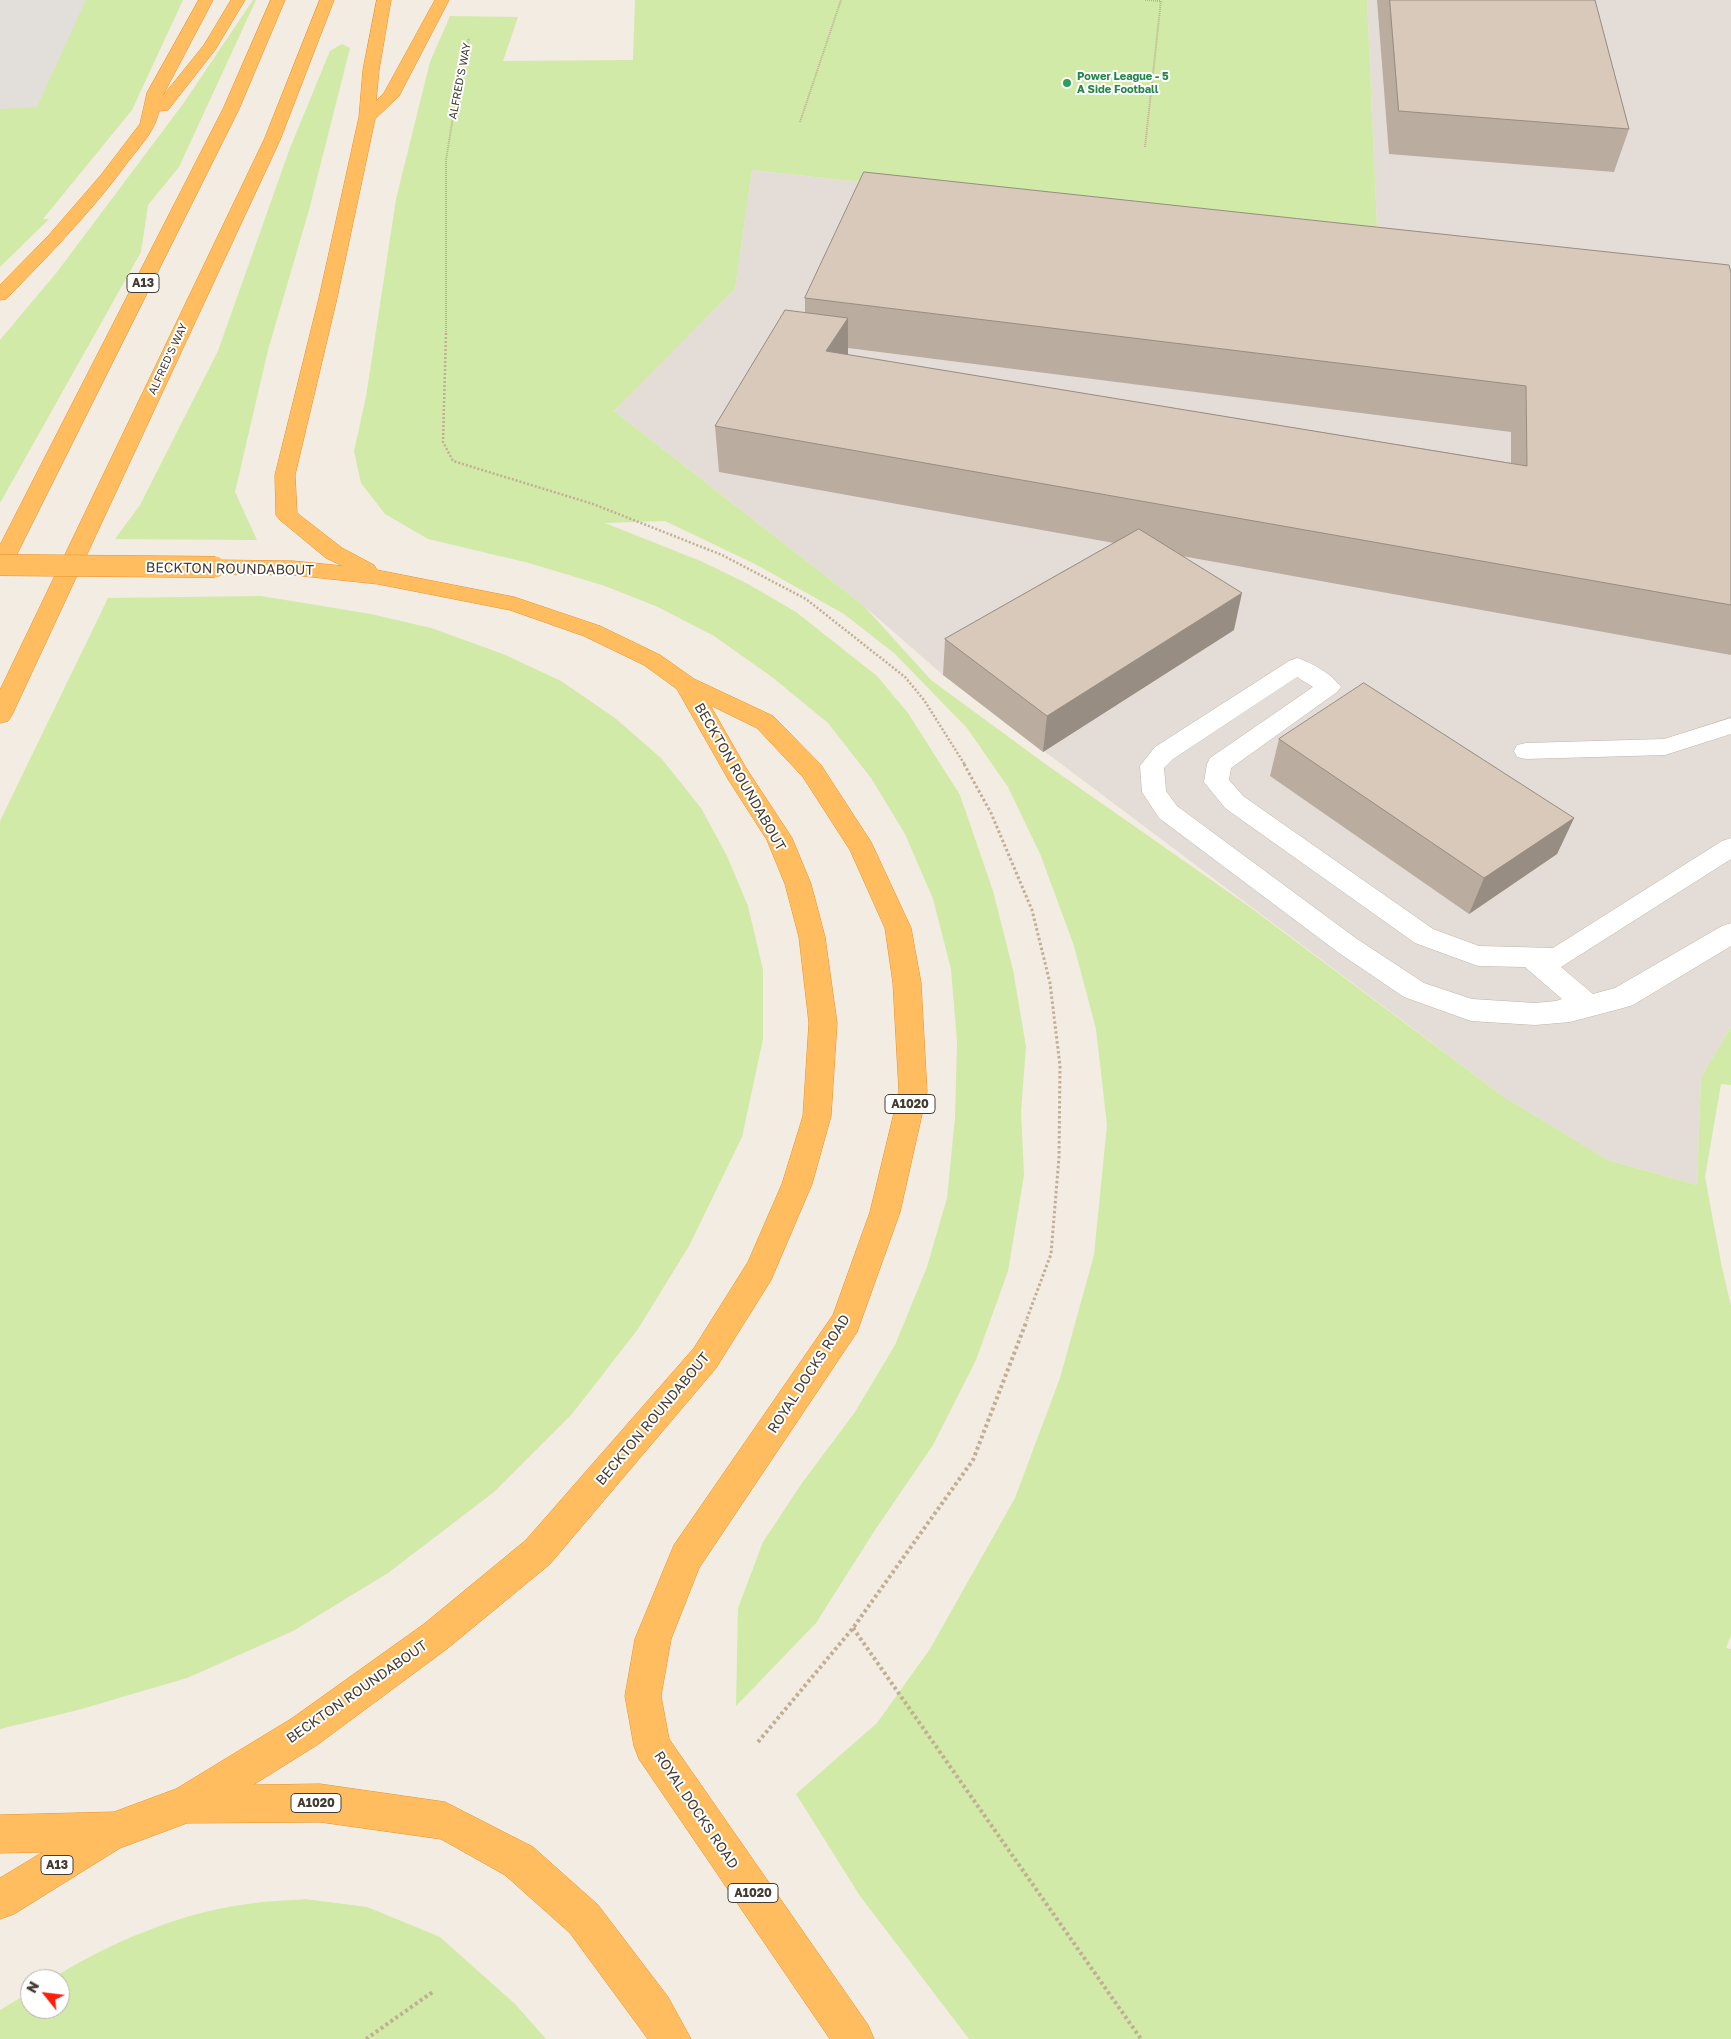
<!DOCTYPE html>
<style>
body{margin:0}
#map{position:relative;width:1731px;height:2039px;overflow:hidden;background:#f2ece2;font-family:"Golos Text",sans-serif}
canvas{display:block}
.north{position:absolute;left:20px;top:1969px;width:50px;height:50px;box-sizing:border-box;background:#fff;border:1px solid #b4b1ad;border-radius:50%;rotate:299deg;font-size:14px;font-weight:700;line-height:20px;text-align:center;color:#443c32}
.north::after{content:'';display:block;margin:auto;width:18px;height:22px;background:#ff1d0c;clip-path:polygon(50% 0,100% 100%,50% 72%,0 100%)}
</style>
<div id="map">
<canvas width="1731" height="2039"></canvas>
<div class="north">N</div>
</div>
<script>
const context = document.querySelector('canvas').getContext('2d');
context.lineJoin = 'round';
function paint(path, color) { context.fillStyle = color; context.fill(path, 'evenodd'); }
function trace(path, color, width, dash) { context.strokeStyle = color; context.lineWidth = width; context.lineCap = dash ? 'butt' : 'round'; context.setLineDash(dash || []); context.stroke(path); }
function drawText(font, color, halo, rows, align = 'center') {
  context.font = font + ' "Golos Text",sans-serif'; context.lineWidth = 4; context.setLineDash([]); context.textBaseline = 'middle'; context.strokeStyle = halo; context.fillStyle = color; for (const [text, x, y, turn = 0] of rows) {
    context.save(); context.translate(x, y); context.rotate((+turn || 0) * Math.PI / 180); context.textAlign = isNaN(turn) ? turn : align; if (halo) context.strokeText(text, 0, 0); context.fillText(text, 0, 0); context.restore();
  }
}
paint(new Path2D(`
 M1367 0H1731V1027L1701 1077 1697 1185 1608 1160 1504 1097 943 675 864 606 614 411 735 289 752 170 862 182 1377 228Z`), '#e4ddd7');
paint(new Path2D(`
 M0 0H183L132 110 43 219H49L0 267Z
 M253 0H256L179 167 148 205 141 252 0 503V340L57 272 183 104Z
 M635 0H1367L1377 228 862 182 752 170 735 289 614 411 864 606 931 680 1044 763 1247 905 1504 1097 1608 1160 1697 1185 1701 1077 1731 1027V1085L1721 1084 1705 1177 1721 1263 1731 1306V1635L1726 1648 1731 1649V2039H969L860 1896 796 1794 877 1723 930 1649 1015 1498 1060 1378 1094 1255 1107 1125 1096 1029 1074 946 1041 856 1008 787 967 728 894 653 844 614 757 565 665 521 605 523 703 562 748 584 796 612 877 676 908 713 960 795 993 891 1013 970 1026 1047 1021 1111 1024 1175 1008 1271 976 1360 933 1445 875 1530 816 1623 736 1706 738 1608 763 1542 802 1483 855 1412 895 1345 927 1267 947 1198 955 1118 957 1042 951 969 933 899 905 834 871 778 828 723 772 677 714 636 658 607 605 586 529 563 428 539 385 514 361 483 354 451 366 397 396 199 430 62 450 16 518 17 503 61 633 60Z
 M342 44 350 48 309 210 268 350 235 492 257 540 115 539 140 505 218 351 290 148 330 51Z
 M261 596 371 614 431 628 503 654 561 681 615 718 661 758 701 808 727 856 748 906 763 970V1039L742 1137 689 1246 638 1329 572 1414 494 1492 388 1573 293 1631 187 1678 78 1710 0 1729V821L108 598Z
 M305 1899 367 1907 440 1937 515 2004 546 2039H0V2010L30 1992V2009H60V1979H51C108 1944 174 1915 241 1905 262 1901 284 1901 305 1899Z`), '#d1eaa7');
paint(new Path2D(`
 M0 0H86L37 107 0 109Z`), '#e2dfdb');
const lane = new Path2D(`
 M1297 658C1311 662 1333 675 1341 687L1337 692 1231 768 1229 780 1243 796 1433 929 1479 946 1553 948 1722 841 1731 838V859L1561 967 1593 994 1615 988 1722 926 1731 923V946L1633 1005 1623 1008 1570 1022 1535 1025 1471 1021 1404 997 1339 953 1159 818 1142 792 1140 766 1155 747 1289 661ZM1297 677 1313 687 1210 758 1207 764 1204 782 1225 808 1415 943 1478 966 1525 967 1562 999 1556 1001 1535 1003 1472 999 1424 983 1357 939 1177 806 1166 791 1164 768 1173 759Z
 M1731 718V734L1665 755 1526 759 1517 757 1514 751 1517 745 1526 743 1664 739Z`);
const highway = new Path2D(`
 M199 0H213L162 97 204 45 231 0H245L215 50 168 110 159 111C155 130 142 144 130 159 93 210 50 254 6 299L0 300V285L49 235 101 175 140 124 147 93Z
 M271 0H285L239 109 11 566 8 571 0 573V545L223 109Z
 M320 0H334L280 140 12 715 8 721 0 723V690L264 140Z
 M377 0H391L379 70 376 101 384 93 435 0H449L399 96 375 119 337 298 295 475 297 513 342 548 374 565 377 570 514 597 600 626 660 655 694 679 773 716 821 765 871 842 911 928 921 983 927 1092 900 1212 857 1332 699 1568 671 1639 661 1696 669 1739 868 2025 874 2039H830L639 1759 634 1746 625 1696 635 1639 674 1545 833 1315 870 1212 899 1092 893 983 885 928 850 850 803 777 757 728 710 705 746 768 792 838 811 884 825 937 837 1023 831 1116 812 1184 771 1280 716 1368 550 1564 448 1648 317 1745 253 1785 320 1784 445 1802 533 1847 598 1905 668 1997 691 2039H648L570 1933 505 1875 441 1839 320 1822 187 1823 120 1848 14 1914 0 1919V1878L43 1852 0 1853V1815L114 1812 176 1789 291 1719 424 1624 526 1540 694 1348 748 1262 782 1184 803 1116 809 1023 799 937 785 884 767 840 728 779 677 689 644 665 584 636 510 610 378 584 293 575 215 574 207 572 204 567 207 562 215 560 293 561 343 566 326 558 280 520 276 515 275 475 319 298 359 117 363 70Z`);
trace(lane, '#c1b6a7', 1);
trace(highway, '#e79127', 1);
trace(new Path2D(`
 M1145 0 1161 1
 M800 122 841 0
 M1145 147 1161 0
 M446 334V160L461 68 469 38`), '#c1ae94', 2, [1, 1]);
trace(new Path2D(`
 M446 333 443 442 453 461 593 504 722 555 806 599 905 677 924 700 965 765`), '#c1ae94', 2.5, [2, 2]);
trace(new Path2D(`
 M964 764 991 813 1032 910 1050 983 1060 1066 1059 1157 1051 1254 1026 1321`), '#c1ae94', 3, [2.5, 2.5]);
trace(new Path2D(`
 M853 1628 1141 2039
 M758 1742 853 1628 973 1460 1027 1320
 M366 2039 434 1991`), '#c1ae94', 4, [3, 3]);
paint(lane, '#fff');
paint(highway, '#ffbd60');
const highwayBridge = new Path2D(`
 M0 565 215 567`);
trace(highwayBridge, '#e79127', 22, []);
trace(highwayBridge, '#ffbd60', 21);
paint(new Path2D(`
 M1377 0H1595L1629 129 1614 172 1389 154Z
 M1731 273V655L1182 556 1234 630 1043 752 943 675 945 639 1114 543 719 472 715 426 805 312V298ZM848 348 1511 432V463L848 355Z
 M1279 739 1574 818 1557 854 1469 914 1270 776Z`), '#baada0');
paint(new Path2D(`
 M848 318V363L826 351Z
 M1242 593 1234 630 1043 752 1047 716Z
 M1574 818 1557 854 1469 914 1484 878Z`), '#978d82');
const building = new Path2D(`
 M1390 0H1595L1629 129 1399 111Z
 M864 172 1729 265 1731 273V605L715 426 785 310 848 318 826 351 1527 466 1526 386 805 298Z
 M1139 529 1242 593 1047 716 945 639Z
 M1364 683 1574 818 1484 878 1279 739Z`);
paint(building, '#d8c9ba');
trace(building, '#978d82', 1);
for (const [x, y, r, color] of [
 [1067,83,5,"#2e9e5b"]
]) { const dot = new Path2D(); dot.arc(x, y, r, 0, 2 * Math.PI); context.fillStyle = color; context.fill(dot); trace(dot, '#fff', 2); }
drawText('bold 11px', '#27864d', '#fff', [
 ["Power League - 5",1077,77],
 ["A Side Football",1077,90]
], 'left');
drawText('11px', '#443c32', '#fff', [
 ["ALFRED'S WAY",460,81,-79],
 ["ALFRED'S WAY",168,359,-65]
]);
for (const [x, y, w] of [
 [143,283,32],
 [910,1104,50],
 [316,1803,50],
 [57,1865,32],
 [753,1893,50]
]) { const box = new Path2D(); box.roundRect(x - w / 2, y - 9.5, w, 19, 4); context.fillStyle = '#fff'; context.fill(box); trace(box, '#443c32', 1); }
drawText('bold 12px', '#443c32', null, [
 ["A13",143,283],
 ["A1020",910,1104],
 ["A1020",316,1803],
 ["A13",57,1865],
 ["A1020",753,1893]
]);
drawText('14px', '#443c32', '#fff', [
 ["BECKTON ROUNDABOUT",230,569,1],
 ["BECKTON ROUNDABOUT",740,777,60],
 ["ROYAL DOCKS ROAD",809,1374,-57],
 ["BECKTON ROUNDABOUT",653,1419,-50],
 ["BECKTON ROUNDABOUT",357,1692,-35],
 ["ROYAL DOCKS ROAD",696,1810,56]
]);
</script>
